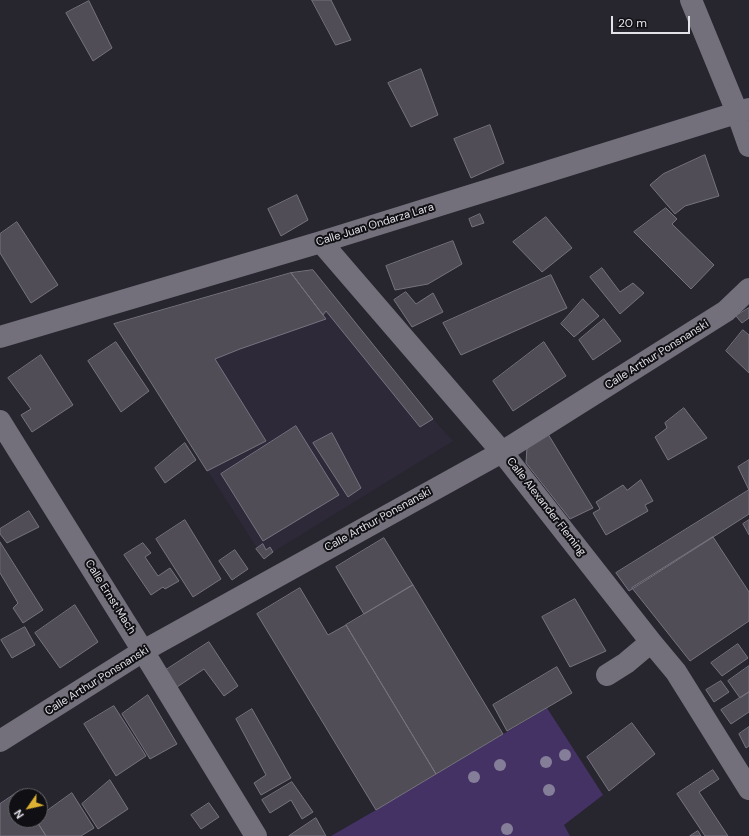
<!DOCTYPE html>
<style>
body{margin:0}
#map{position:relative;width:749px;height:836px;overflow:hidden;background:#27252e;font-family:"DM Sans",sans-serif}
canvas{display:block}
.north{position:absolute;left:8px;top:788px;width:40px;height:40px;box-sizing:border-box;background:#100f13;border:1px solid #646368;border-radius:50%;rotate:236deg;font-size:11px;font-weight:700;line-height:16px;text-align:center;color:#e3e2e8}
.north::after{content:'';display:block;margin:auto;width:14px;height:18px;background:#deb133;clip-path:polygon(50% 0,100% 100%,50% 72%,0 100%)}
.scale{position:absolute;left:611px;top:16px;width:79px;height:18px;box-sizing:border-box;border:2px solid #e3e2e8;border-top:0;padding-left:5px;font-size:12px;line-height:14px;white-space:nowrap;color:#e3e2e8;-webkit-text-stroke:3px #100f13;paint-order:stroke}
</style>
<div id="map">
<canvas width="749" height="836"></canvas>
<div class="north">N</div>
<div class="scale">20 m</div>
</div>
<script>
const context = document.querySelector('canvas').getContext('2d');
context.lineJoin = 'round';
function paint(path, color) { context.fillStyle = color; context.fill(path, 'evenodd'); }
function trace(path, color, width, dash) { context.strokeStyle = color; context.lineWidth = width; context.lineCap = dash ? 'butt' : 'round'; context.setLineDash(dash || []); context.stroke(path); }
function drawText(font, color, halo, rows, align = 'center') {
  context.font = font + ' "DM Sans",sans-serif'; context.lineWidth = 4; context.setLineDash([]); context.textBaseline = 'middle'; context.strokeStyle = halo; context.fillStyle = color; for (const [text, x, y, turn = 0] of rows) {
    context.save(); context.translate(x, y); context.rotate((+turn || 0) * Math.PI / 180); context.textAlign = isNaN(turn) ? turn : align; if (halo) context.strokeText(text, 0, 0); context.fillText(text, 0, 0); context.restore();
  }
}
paint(new Path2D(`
 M313 270 433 419 453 441 273 552 264 559 114 324 291 273Z`), '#2e2939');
paint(new Path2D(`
 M547 708 603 795 564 825 570 836H331L376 810Z`), '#443265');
const building = new Path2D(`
 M312 0H331L351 40 336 45Z
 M89 1 112 48 93 61 66 13Z
 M421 69 438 115 411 127 388 83Z
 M490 125 504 163 471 178 454 139Z
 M705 155 719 196 685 206 675 214 650 185 663 174Z
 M297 195 308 220 281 236 268 209Z
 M666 208 677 219 672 224 714 265 691 289 634 232Z
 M480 214 484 223 472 227 469 219Z
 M546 217 572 248 542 272 513 242Z
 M17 222 58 285 31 303 0 253V234Z
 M453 241 462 264 428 284 395 290 386 266Z
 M602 268 620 292 633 283 644 293 620 314 590 277Z
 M313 270 433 419 420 427 326 311 323 315 291 273Z
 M291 273 326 319 240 349 215 359 266 441 207 471 114 324Z
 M551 275 567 308 461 355 443 323Z
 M406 292 416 304 433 293 443 312 412 327 394 300Z
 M583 299 599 316 574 337 561 324Z
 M749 308V318L742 323 736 316Z
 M604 319 621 341 593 360 579 340Z
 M743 330 749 335V373L726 351Z
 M116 342 149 391 121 412 88 361Z
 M544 342 566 376 513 411 493 381Z
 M41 355 73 405 32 432 21 415 31 409 8 378Z
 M684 408 707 438 668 460 655 437 667 428 665 423Z
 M296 426 339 495 263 541 221 474Z
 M332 433 361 488 348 497 313 443Z
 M548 434 593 508 570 519 526 463 527 447Z
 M185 443 196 460 165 483 155 468Z
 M749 460V490L738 467Z
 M641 480 653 501 645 505 648 511 606 535 593 513 600 509 596 502 623 485 627 490Z
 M749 490V514L629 591 616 573Z
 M29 511 39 527 7 543 0 534V529Z
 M185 520 221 579 193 597 156 539Z
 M749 520V535L743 524Z
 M713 537 749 592V621L690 661 632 588Z
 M384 538 413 585 364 614 336 567Z
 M0 542 43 610 23 623 13 608 18 603 0 573Z
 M143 543 151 553 145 557 158 576 170 568 179 581 165 589 163 587 151 595 124 555Z
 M263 544 266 550 270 547 273 552 264 559 256 549Z
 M235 550 248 569 232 580 219 561Z
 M413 585 503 734 436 774 346 625Z
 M300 588 328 635 346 625 436 774 376 810 257 614Z
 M575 599 606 651 570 667 542 617Z
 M75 605 98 642 60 668 35 633Z
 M25 627 35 645 12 658 1 640Z
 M209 642 238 686 224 696 204 669 177 687 166 670Z
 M738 644 748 658 722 676 711 663Z
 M749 666V692L740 698 728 681Z
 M557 667 572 693 507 731 493 705Z
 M721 681 729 692 714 702 706 690Z
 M749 692V712L731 724 721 710Z
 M148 695 177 744 150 759 122 714Z
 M114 706 146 756 116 776 84 724Z
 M252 709 291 778 261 795 254 783 266 775 236 719Z
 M632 723 655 754 609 791 587 757Z
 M749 727V746L746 748 739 734Z
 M713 770 719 779 699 792 728 836H705L677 794Z
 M110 780 128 809 98 829 82 804Z
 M292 782 313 812 302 819 291 800 270 813 262 800Z
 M18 792 20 796H16V820H36L46 836H0V804Z
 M72 793 94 828 81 836H46L36 820H40V816Z
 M209 803 219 817 201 829 191 815Z
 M316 818 326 836H289Z
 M698 831 701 836H690Z`);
paint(building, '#504d57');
trace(building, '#76737f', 1);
trace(new Path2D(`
 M691 0 737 112 749 146
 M321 242 502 452 651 642 676 672 749 789
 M0 337 321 242 749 109
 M0 421 143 651 256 836
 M607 675 626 663 651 642
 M0 741 143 651 502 452 726 311 749 289`), '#73707b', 22);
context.fillStyle = '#857e99';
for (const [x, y] of [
 [565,755],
 [546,762],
 [500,765],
 [474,777],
 [549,790],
 [507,829]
]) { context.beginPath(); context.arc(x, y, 6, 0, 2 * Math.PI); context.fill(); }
drawText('11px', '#e3e2e8', '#100f13', [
 ["Calle Juan Ondarza Lara",375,225,-17],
 ["Calle Arthur Ponsnanski",657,355,-32],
 ["Calle Alexander Fleming",546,507,52],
 ["Calle Arthur Ponsnanski",378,520,-29],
 ["Calle Ernst Mach",110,597,58],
 ["Calle Arthur Ponsnanski",97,681,-32]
]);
</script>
